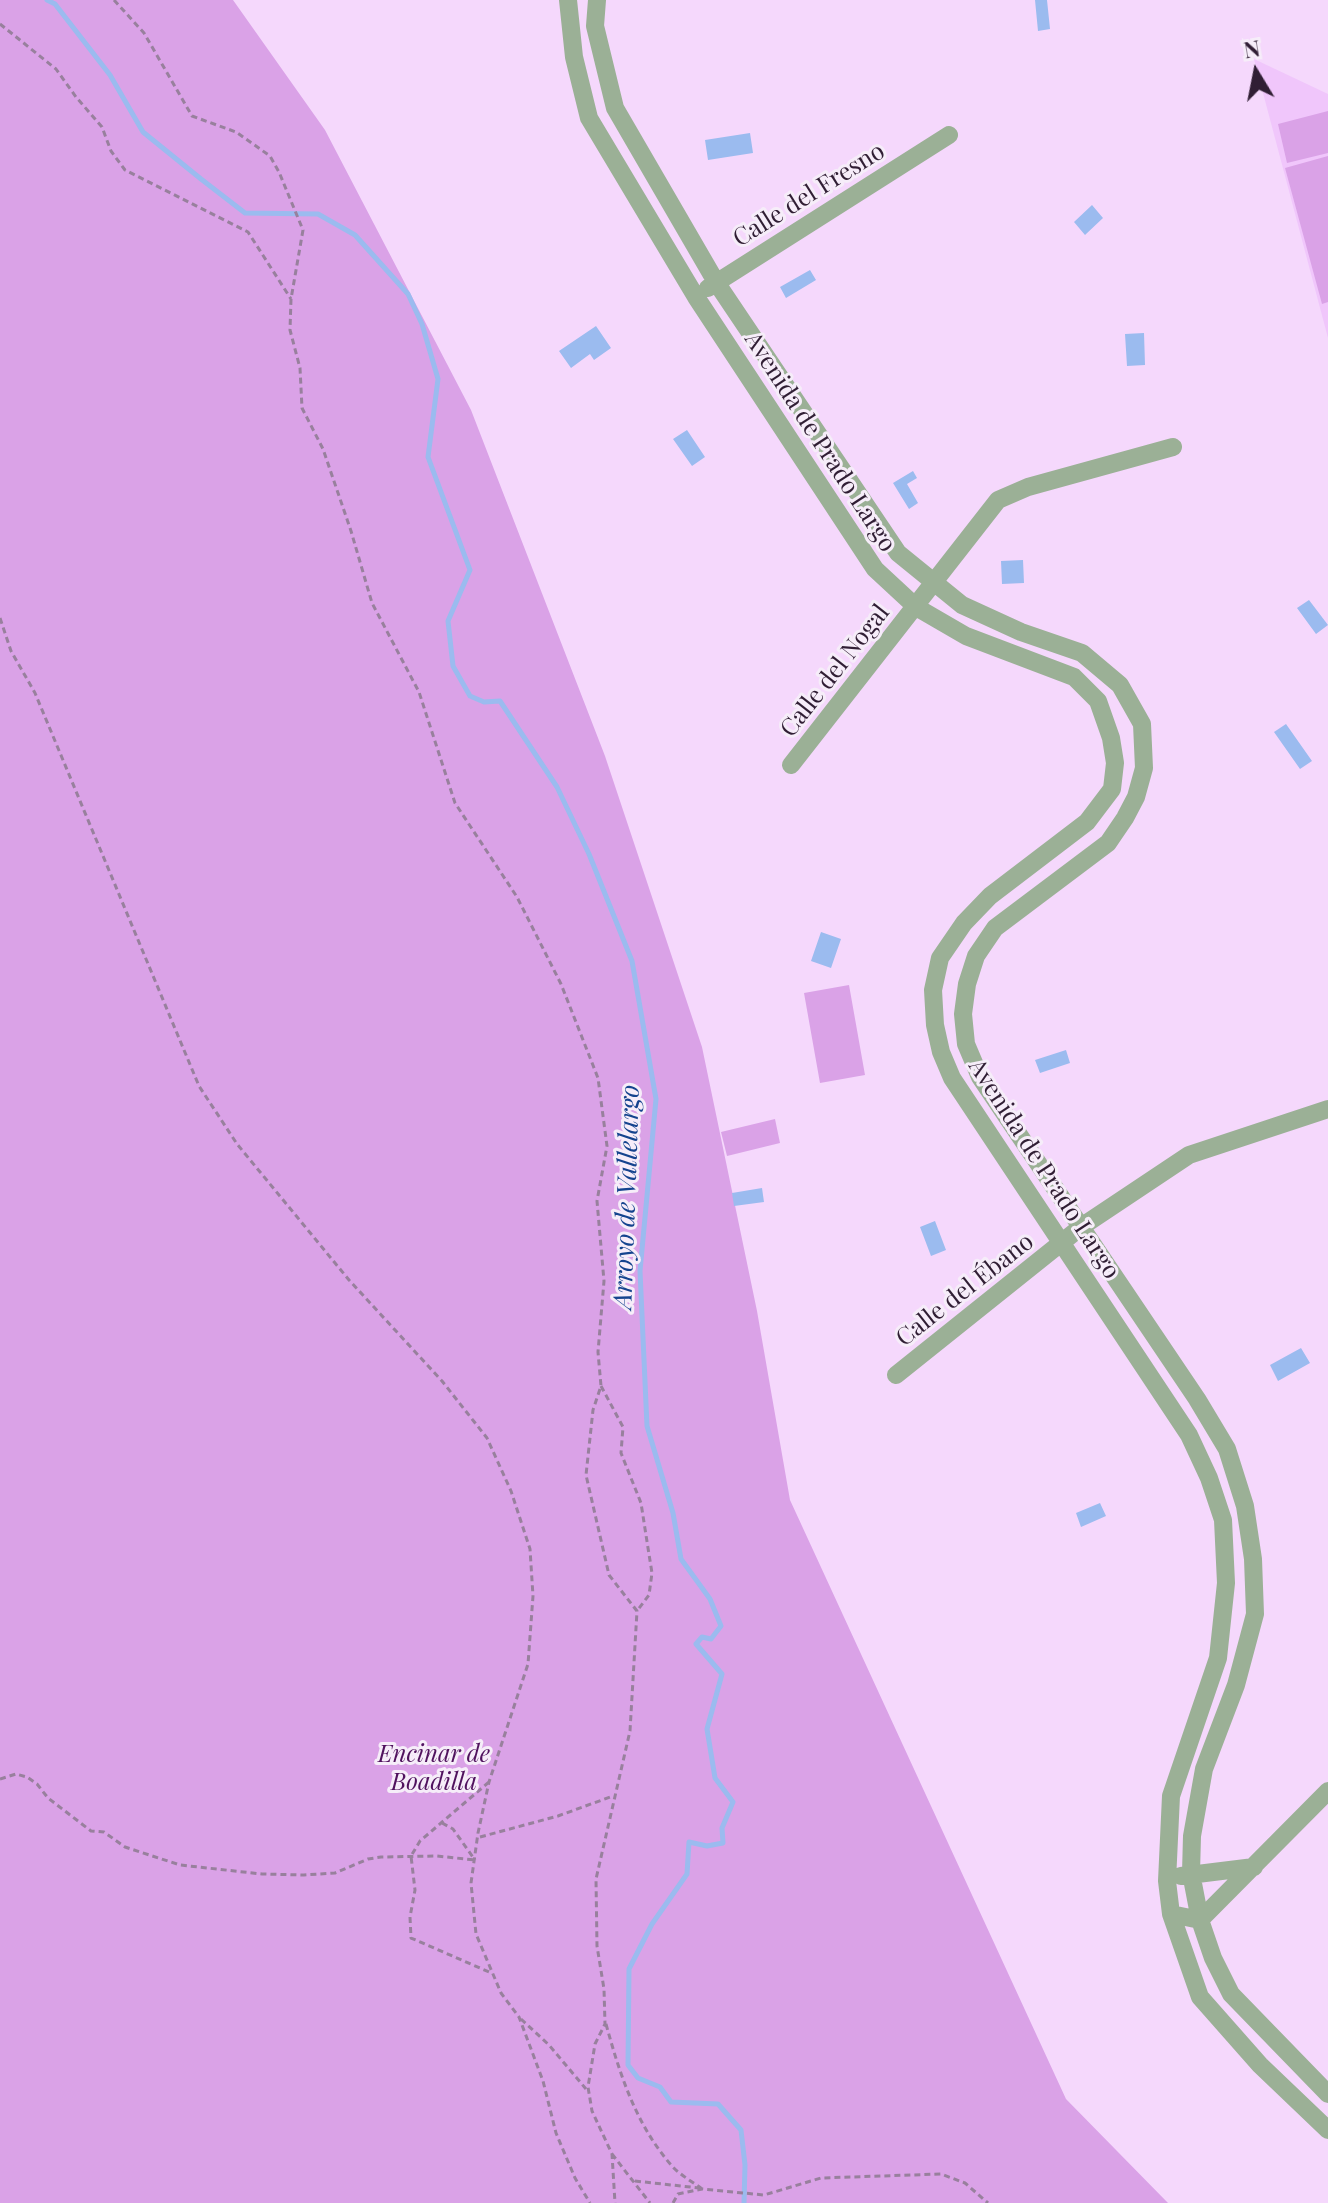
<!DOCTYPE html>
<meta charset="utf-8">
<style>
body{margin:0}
#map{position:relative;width:1328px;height:2203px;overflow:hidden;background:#f5d8fc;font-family:"Playfair Display",serif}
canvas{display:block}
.north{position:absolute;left:1216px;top:32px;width:80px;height:80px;-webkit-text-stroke:6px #f6edf9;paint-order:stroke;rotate:350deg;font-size:22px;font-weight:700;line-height:32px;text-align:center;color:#301e34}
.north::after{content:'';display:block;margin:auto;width:28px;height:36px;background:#301e34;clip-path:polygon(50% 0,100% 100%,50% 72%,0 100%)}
</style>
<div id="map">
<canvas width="1328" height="2203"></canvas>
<div class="north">N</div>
</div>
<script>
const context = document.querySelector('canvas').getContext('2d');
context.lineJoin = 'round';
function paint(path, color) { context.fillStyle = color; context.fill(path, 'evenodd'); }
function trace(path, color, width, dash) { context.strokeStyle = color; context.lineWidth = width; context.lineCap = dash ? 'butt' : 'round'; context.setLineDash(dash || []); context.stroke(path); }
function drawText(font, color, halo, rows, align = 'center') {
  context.font = font + ' "Playfair Display",serif'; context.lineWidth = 6; context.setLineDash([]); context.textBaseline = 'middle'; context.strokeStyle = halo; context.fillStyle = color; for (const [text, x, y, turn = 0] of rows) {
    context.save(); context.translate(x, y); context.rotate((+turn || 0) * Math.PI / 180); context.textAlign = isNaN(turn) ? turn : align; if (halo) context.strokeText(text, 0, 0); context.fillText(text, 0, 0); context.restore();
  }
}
paint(new Path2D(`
 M1254 59 1328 94V338Z`), '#f0c6fb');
paint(new Path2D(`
 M0 0H233L325 130 471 410 605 756 702 1047 757 1311 790 1500 1066 2099 1168 2203H0Z
 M1328 111V153L1287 163 1278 124Z
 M1328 156V302L1322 304 1285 168Z
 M849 985 865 1075 820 1083 804 993Z
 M775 1119 780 1143 727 1156 721 1132Z`), '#daa2e7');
paint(new Path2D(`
 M1035 0H1047L1050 29 1038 31Z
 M750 133 753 153 708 160 705 140Z
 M1092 205 1103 218 1085 235 1074 222Z
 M810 270 816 280 786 298 780 287Z
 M596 326 611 348 594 360 590 354 571 368 559 351Z
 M1144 333 1145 365 1127 366 1125 334Z
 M687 430 705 457 692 466 673 439Z
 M913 471 917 478 907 484 918 503 909 509 893 483Z
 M1023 560 1024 583 1002 584 1001 561Z
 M1309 600 1328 625 1316 634 1297 608Z
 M1286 724 1312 761 1300 769 1274 732Z
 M821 932 841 939 831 968 811 961Z
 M1066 1050 1070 1063 1040 1073 1035 1060Z
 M762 1188 764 1202 734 1206 732 1193Z
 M935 1221 946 1250 931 1256 920 1227Z
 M1301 1348 1310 1363 1278 1381 1270 1365Z
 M1100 1503 1106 1516 1081 1527 1076 1513Z`), '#9bbbef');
trace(new Path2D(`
 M47 0 55 4 110 75 143 132 201 179 245 213 318 214 355 235 408 294 422 324 438 379 428 457 470 570 448 621 453 666 470 696 484 702 500 701 557 787 589 854 632 961 656 1099 640 1271 647 1426 673 1513 681 1559 710 1599 721 1626 711 1639 702 1637 696 1644 722 1674 707 1729 715 1778 733 1802 722 1828 723 1843 707 1846 689 1842 687 1874 652 1924 629 1969 628 2065 638 2078 660 2087 671 2102 718 2104 741 2130 745 2165 744 2203`), '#9bbbef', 5);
trace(new Path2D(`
 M114 0 144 33 192 116 236 132 270 156 279 172 303 230 291 299 290 330 300 368 302 408 323 449 351 531 372 603 419 692 455 803 517 897 561 984 598 1078 607 1146 597 1201 604 1281 598 1352 601 1386 593 1410 586 1475 609 1575 637 1611 630 1731 596 1879 597 1946 604 1989 605 2024 595 2044 588 2087 592 2111 612 2154 615 2203
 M0 24 56 69 76 97 102 127 111 151 125 170 248 232 291 299
 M0 618 11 651 35 693 199 1086 237 1144 349 1280 442 1381 487 1438 511 1491 530 1549 533 1596 528 1664 489 1782 478 1833 471 1883 476 1934 501 1993 519 2017 543 2081 556 2133 575 2178 590 2203
 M601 1386 623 1427 621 1453 641 1503 648 1548 652 1573 649 1595 637 1611
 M0 1779 16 1774 27 1777 37 1784 48 1798 91 1831 104 1832 125 1847 180 1865 262 1874 304 1875 335 1873 368 1859 381 1857 437 1856 475 1860
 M489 1782 420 1841 411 1856 415 1890 410 1917 411 1938 489 1972
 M442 1823 453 1829 475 1860
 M480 1837 558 1816 613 1796
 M521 2019 549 2045 586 2089
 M606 2024C620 2075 636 2125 672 2166 680 2175 693 2182 702 2189
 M612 2154 650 2203
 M635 2181 699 2188
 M673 2203 678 2194 702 2189 764 2195 821 2178 941 2174 965 2183 988 2203`), '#98809d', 3, [6, 4]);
trace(new Path2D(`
 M568 0 574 57 589 118 696 297 875 569 916 607 966 636 1074 677 1098 701 1111 738 1115 763 1112 789 1087 822 990 896 964 923 940 958 933 990 935 1025 941 1052 952 1078 1189 1435 1209 1478 1223 1520 1226 1583 1218 1658 1171 1796 1167 1881 1171 1914 1200 1997 1260 2065 1328 2130
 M597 0 595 26 615 108 716 282 898 553 962 605 1021 632 1082 653 1120 685 1142 724 1144 768 1136 797 1125 818 1108 843 995 928 976 956 967 984 963 1014 966 1044 980 1077 1197 1399 1227 1449 1245 1506 1253 1559 1255 1614 1236 1685 1204 1769 1192 1836 1191 1873 1200 1920 1213 1958 1231 1994 1328 2094
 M708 288 949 135
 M791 765 998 500 1028 487 1173 447
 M896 1375 1081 1227 1189 1155 1328 1109
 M1181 1876 1254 1867
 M1171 1914 1200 1920 1328 1791`), '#9bb096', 18);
drawText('24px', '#301e34', '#f6edf9', [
 ["Calle del Fresno",809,195,-32],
 ["Avenida de Prado Largo",820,442,57],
 ["Calle del Nogal",835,671,-52],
 ["Avenida de Prado Largo",1044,1169,57],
 ["Calle del Ébano",965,1290,-38]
]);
drawText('italic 24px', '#50125e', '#f6edf9', [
 ["Encinar de",434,1755],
 ["Boadilla",434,1783]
]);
drawText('italic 26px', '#14438e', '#f6edf9', [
 ["Arroyo de Vallelargo",627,1197,-88]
]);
</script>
